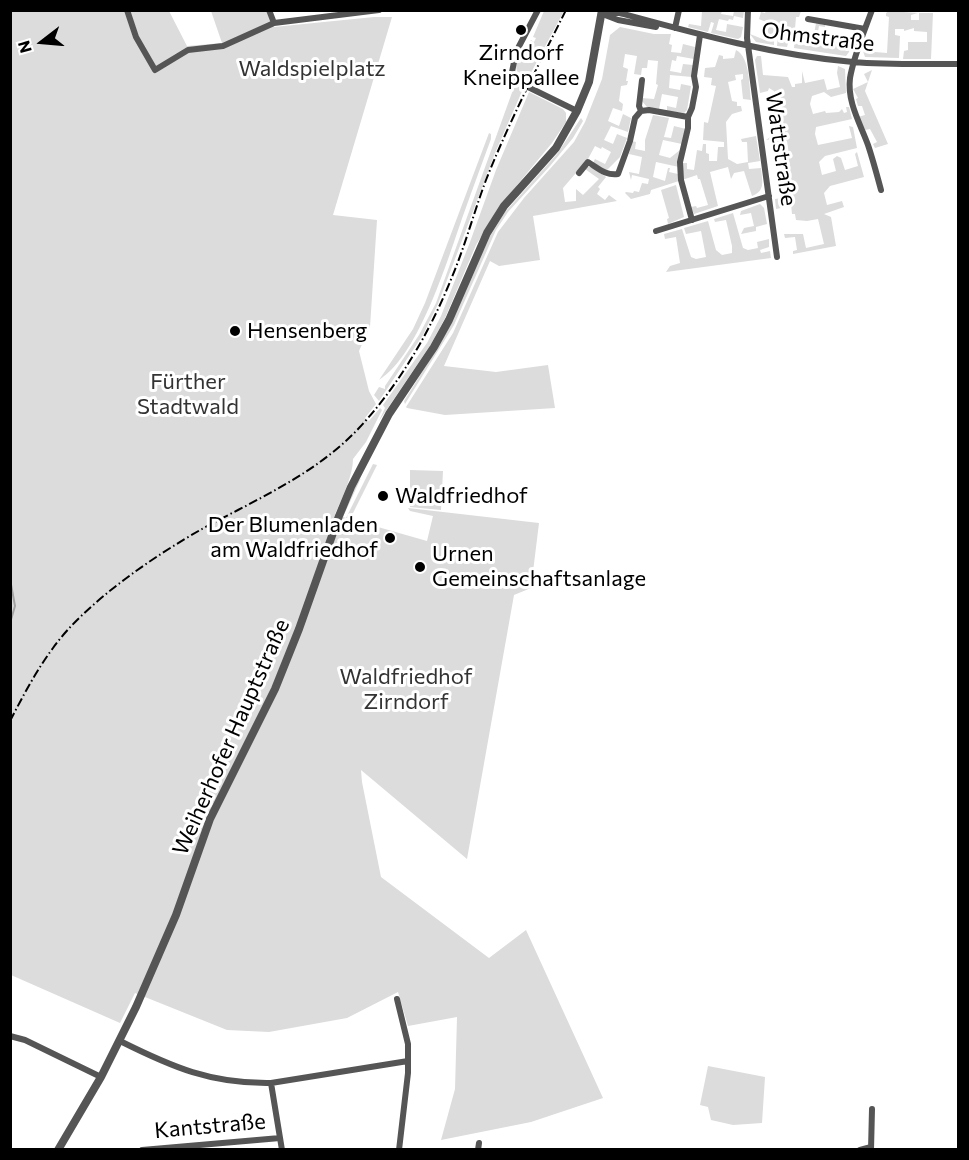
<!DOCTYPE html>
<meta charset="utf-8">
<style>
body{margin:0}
#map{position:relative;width:969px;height:1160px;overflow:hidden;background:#fff;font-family:Commissioner,sans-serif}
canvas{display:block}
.frame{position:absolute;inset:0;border:12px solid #000;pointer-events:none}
.north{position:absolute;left:12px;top:12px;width:60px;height:60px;-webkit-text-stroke:4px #fff;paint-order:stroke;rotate:254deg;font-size:16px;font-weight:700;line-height:24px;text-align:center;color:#000}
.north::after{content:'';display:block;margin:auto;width:21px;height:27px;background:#000;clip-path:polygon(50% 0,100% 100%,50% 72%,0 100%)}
</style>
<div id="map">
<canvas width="969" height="1160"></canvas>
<div class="frame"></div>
<div class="north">N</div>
</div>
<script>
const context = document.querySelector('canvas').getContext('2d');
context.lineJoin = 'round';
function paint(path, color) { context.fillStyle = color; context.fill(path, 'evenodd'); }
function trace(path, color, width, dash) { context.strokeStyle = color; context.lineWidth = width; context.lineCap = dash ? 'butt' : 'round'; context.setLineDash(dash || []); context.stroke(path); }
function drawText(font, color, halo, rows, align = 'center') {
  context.font = font + ' Commissioner,sans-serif'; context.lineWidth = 6; context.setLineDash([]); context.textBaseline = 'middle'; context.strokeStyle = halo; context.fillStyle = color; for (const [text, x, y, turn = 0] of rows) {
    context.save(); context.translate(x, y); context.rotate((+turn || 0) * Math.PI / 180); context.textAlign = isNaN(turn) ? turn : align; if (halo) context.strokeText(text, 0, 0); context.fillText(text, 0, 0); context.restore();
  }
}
paint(new Path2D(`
 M767 10 801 11 799 17H796L795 29H799L797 37 813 40 816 23 825 25V27L819 26 817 37 827 38 828 41 847 44 848 40 853 41 849 52 846 56 794 48 795 36H790L787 47 777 46 778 35H774V45L756 42 750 34 765 40 767 36 764 34 768 23 759 19 761 12 765 13Z
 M10 11H169L187 46 222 43 211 11H267L274 27 374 17H392L333 215 377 220 370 327 359 351 369 391 376 404 365 418 369 421 380 408 382 410 366 442 353 459C353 475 343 496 335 514L342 517 353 487 361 478 343 517 346 518 373 464 377 465 350 519 427 541 433 516 410 511 408 508 539 523 531 588 514 595 467 859 361 770 362 782 381 877 489 958 526 930 603 1098 531 1122 441 1140 455 1089 457 1017 408 1026 398 992 347 1018 269 1032 227 1030 135 993 120 1023 11 975Z
 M544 11H564L526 82C515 74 514 66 519 54L525 50 531 40 534 42 536 38 533 37Z
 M702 11H722L721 14 733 16 734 11H744L743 18 734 16 733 20 729 19 728 21 719 19 716 30 726 32 727 24 743 27 741 37 738 39 711 33 714 23 711 22 708 32 688 27 689 24 701 26Z
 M889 11 918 13 911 15V20H919V13H933L931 59H903L904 51 908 50V42H927V32L914 31V28L904 31V29H895V35L900 36 899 58 865 57 863 51 887 53 889 17 886 16V13Z
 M620 27 654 34H671L669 44 672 45 671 52 681 53 683 44 695 47 694 59 677 56 676 61 672 60 670 71 681 73 683 64 693 65 692 77 670 75 669 88 680 90 681 84 691 86 687 110 684 113 667 111V106L676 108 678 97 662 94 659 109 647 107 641 100 642 98 654 99 658 85 656 84 658 61 648 60 647 68H642L641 75 634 74 637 56 625 54 623 67 628 69 626 81H628L627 85 621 86 619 101 623 104 622 111 613 108 608 121 619 126 623 114 631 118 628 132 611 126 604 140 613 144 617 134 627 138 620 157 606 171 593 163 595 159 605 164 611 152 602 147 601 149 595 146 588 159 563 188 565 202 576 201V189L583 195 599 179 585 169 587 167H591L606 177 598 187 600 189 597 194 605 200 609 195 617 201 533 216 540 260 499 266 490 261 444 366 496 372 548 365 555 408 445 415 407 408 406 407 453 333 498 232 524 198 574 142 585 122 602 79 610 35Z
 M736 50C750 57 749 85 751 100L743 99 741 80 743 79V74L735 75 736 80 728 82 732 101 737 102V106H741L742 111 732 114 726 122 728 159 737 164 748 162 747 142H742L741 139 756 136 760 161 748 163 749 169 761 168C762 180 766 191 752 196L744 171 734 173 731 179 728 167 710 172 718 206 694 214 691 207 696 206 697 208 708 205 700 179H698L697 175 682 180V163H687V169L694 170 697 150 702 151 703 144H706V153L709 154V161H717L718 147H724V142L703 140 704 122 708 123 716 86 711 85 712 78 704 77 705 68 715 67 719 55 723 56V59L734 58Z
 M757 56H761L763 75 788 77 792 87H795V84L802 83V71L805 83 824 79 827 90 840 87 837 73 838 66 845 69 846 93 831 97 824 92 812 96 810 104 813 114 825 111 826 113 839 112 842 109 844 113 847 112 846 107H849L852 119 816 127 815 134 818 145 852 138 849 126 853 127 857 148 825 156 819 162 822 175 836 171 833 159 837 156 841 158 845 170 858 166 855 154 857 152 864 177 830 186 824 193 827 205 842 201 844 207 824 214 831 217 836 246 793 254V251L797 250 795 237 785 238 784 234H803L806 248 824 244 818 219 807 221 796 220 795 214H792L791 204 781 205V208L776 209 775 199 790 197 789 164 782 160V156L789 155 787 141 774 143 773 139 766 140 773 135 783 134 782 124H777V117L782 116 779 98 775 97 774 91 769 88 768 91 760 93 755 60Z
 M872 70 865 91 888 144 875 148 873 144 877 142 870 129 865 130 858 117 865 115 862 106H858L856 99 858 98 853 89 868 82 864 74Z
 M517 85 523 89 495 153 438 304 423 335 379 401 374 395 379 387 385 389V386L419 335 436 303 514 87Z
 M529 92 563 109 566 113V122L552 143 498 208 476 245 445 318 431 344 379 421 385 408 383 405 427 343 441 316 470 242 496 170Z
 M653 115 669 118 664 137 671 138 674 126 686 129 682 144 663 140 659 155 670 158 680 150 679 167 656 162 653 177 665 181 668 168H670L669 172 678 174 679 181 651 190 650 194 631 199 625 193 626 192 633 193 634 191 639 192 642 183 648 184 649 179 632 175 631 180 629 172 639 174 642 157 629 154 632 141 636 142 635 149 645 151V140Z
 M581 118 583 121 573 138 550 166 508 212 496 230 454 325 405 404 404 401 440 344 489 238 505 212 557 154Z
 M489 133 491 134V139C482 163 473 188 464 213 448 258 420 354 379 380L413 329 425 303Z
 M676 185 684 217 668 224 667 219 669 218 661 190Z
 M760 204 764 208 767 224 756 227V231L741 234 744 228 754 226 751 213 740 215 741 211Z
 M733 213 743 248 748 250 758 248 757 242 769 239V247L760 250 761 253 770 251 771 258 666 272 670 266 680 263 676 237 665 239 664 234 682 229 691 257 696 259 706 257 701 231 686 234 684 228 708 221 716 250 722 255 732 253V246L726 220 715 222 714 219Z
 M410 470 443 471 441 510 410 507Z
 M708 1066 765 1077 762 1123 733 1125 711 1120 708 1107 700 1105Z`), '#dcdcdc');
trace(new Path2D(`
 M10 579 15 606 10 623`), '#a3a3a3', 2);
trace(new Path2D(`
 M127 10 136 37 155 70 188 50 223 46 274 23 379 10
 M269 10 274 23
 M538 10 516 52 512 72 516 78 528 87 577 111
 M748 10 747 38 777 257
 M872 10C864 32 854 55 850 78 847 102 860 123 868 145 873 160 877 175 881 190
 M601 13H620C697 34 773 55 853 62 888 65 924 64 958 64
 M605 15 618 20 656 27
 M808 19 865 29
 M675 28 679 10
 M641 111 639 106 642 80
 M579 173 588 162C598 168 606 176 618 174L630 141 635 118 641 111 649 110 688 117
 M692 220 681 180 680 162 688 128V117L692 108 696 87 694 76 700 35
 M656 231 769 196
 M397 999 408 1044V1073L399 1150
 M10 1036 25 1040 101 1077
 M120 1041C172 1067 211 1084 271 1083L408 1061
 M271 1083 282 1150
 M142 1150 280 1138
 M478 1150 479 1143
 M860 1150 871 1147
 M871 1150 872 1109`), '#555', 6);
trace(new Path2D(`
 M58 1150 101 1077 136 1007 176 915 210 819 275 689 299 629 339 516 351 487 389 414 434 347 449 320 487 233 504 206 556 148 577 111 589 82 602 10`), '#555', 8);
trace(new Path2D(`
 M10 721C23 696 36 671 53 648 85 603 154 556 202 529 257 499 316 474 359 428 399 385 430 332 452 277 465 246 474 212 486 180 509 122 538 66 566 10`), '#000', 2, [9, 3, 1.5, 3]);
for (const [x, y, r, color] of [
 [521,30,6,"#000"],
 [235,331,6,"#000"],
 [383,496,6,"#000"],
 [390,538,6,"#000"],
 [420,567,6,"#000"]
]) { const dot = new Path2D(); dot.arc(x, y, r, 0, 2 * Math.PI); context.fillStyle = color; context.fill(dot); trace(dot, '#fff', 2); }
drawText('22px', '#000', '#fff', [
 ["Ohmstraße",818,37,7],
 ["Wattstraße",781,149,82],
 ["Weiherhofer Hauptstraße",231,737,-66],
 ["Kantstraße",210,1126,-5]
]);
drawText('22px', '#000', '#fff', [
 ["Zirndorf",521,53,"center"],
 ["Kneippallee",521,78,"center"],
 ["Hensenberg",247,331],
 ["Waldfriedhof",395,496],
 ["Der Blumenladen",378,525,"right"],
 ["am Waldfriedhof",378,550,"right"],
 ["Urnen",432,554],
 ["Gemeinschaftsanlage",432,579]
], 'left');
drawText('22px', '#333', '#fff', [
 ["Waldspielplatz",312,69],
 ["Fürther",188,382],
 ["Stadtwald",188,407],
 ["Waldfriedhof",406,677],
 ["Zirndorf",406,702]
]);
</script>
